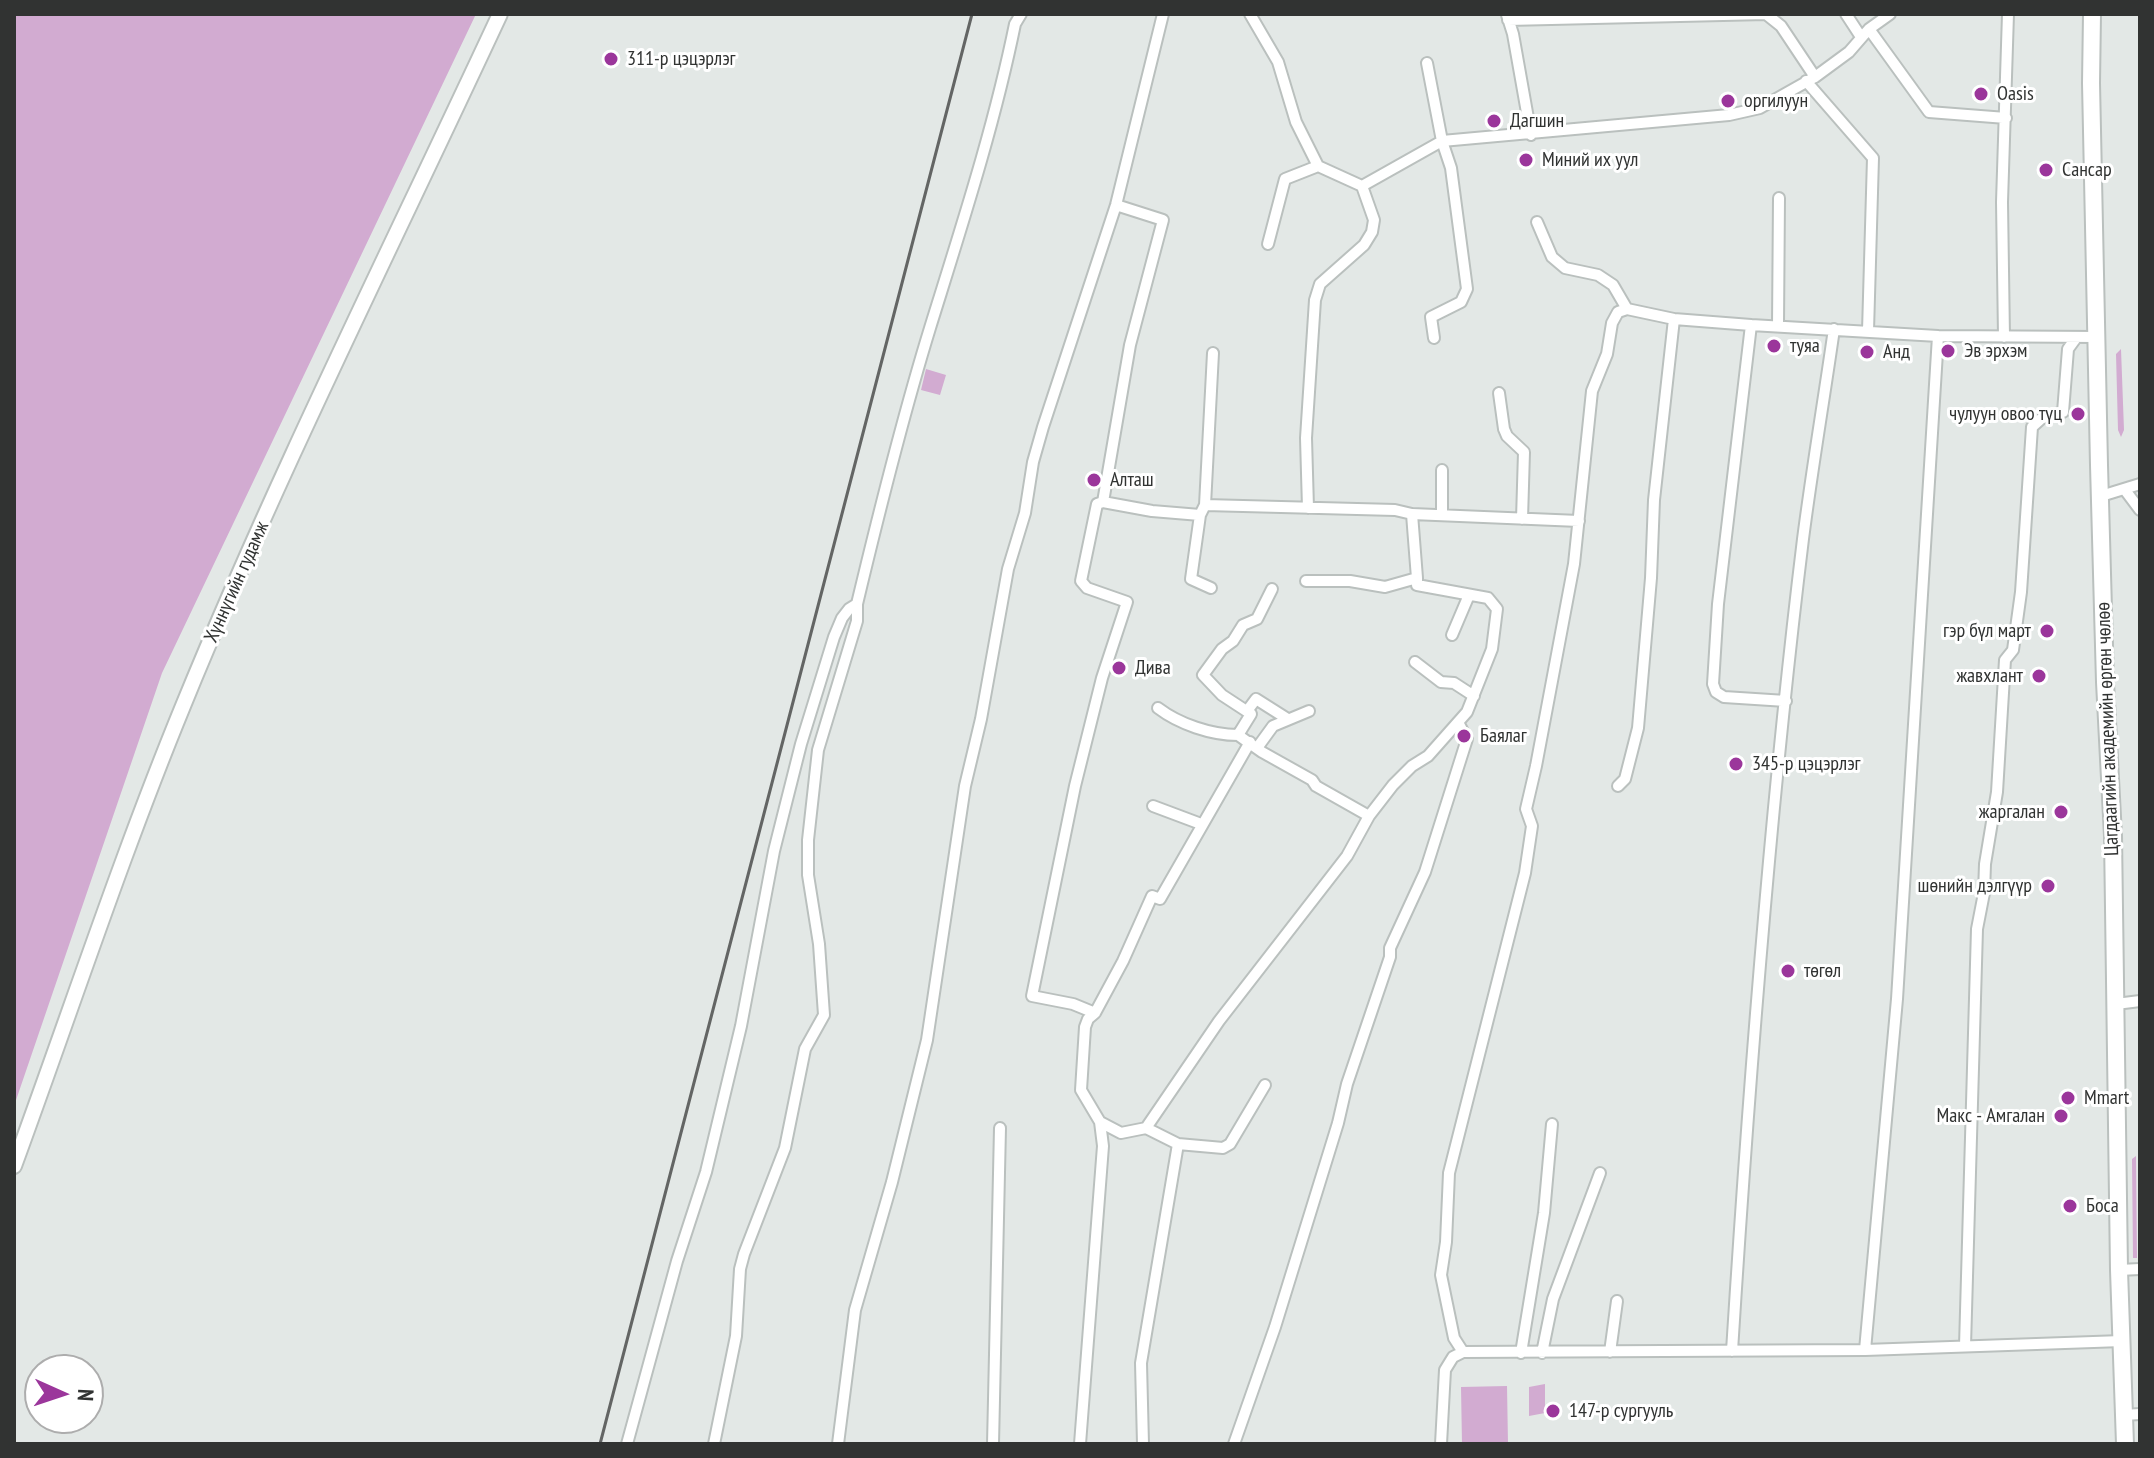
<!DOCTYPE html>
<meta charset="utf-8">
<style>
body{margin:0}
#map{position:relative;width:2154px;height:1458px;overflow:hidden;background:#e3e8e6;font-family:"PT Sans Narrow",sans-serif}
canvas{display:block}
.frame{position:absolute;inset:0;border:16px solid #313332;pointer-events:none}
.north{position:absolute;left:24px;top:1354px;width:80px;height:80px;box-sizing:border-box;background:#fff;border:2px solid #adadad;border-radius:50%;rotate:93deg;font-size:22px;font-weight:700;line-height:32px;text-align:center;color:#313332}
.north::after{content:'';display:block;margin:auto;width:28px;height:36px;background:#9b369b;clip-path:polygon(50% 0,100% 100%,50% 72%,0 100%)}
</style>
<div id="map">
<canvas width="2154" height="1458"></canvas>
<div class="frame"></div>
<div class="north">N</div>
</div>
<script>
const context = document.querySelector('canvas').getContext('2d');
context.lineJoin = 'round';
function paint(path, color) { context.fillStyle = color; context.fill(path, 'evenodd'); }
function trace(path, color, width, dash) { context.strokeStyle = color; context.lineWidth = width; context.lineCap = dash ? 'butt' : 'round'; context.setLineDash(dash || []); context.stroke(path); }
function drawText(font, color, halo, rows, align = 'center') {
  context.font = font + ' "PT Sans Narrow",sans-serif'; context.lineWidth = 6; context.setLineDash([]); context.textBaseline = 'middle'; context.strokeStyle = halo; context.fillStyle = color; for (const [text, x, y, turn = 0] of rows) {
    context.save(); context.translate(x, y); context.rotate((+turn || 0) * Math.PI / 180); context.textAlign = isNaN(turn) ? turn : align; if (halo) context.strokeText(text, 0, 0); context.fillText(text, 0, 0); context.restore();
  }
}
paint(new Path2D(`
 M14 14H476L162 673 14 1106Z
 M2121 349 2124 430 2121 437 2118 430 2116 354Z
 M926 369 946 375 940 395 921 390Z
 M2136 1156 2137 1258H2133L2132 1159Z
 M1545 1384V1413L1529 1416V1387Z
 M1507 1386 1508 1444H1462L1461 1387Z`), '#d2abd1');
const minor = new Path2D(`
 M1250 14 1278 62 1296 122 1318 166 1362 186 1442 141 1729 115 1760 108 1815 77 1849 52 1869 29 1890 14
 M1846 14 1861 37
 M1507 15 1513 34 1531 135
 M1508 20 1766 14 1781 26 1815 77
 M1869 29 1929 112 2006 118
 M1427 63 1442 141 1451 168 1467 289 1461 302 1431 317 1434 338
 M1806 81 1873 158 1868 331
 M1537 222 1552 257 1565 268 1598 275 1613 285 1627 309
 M1268 244 1285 179 1318 166
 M1751 325 1718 604 1713 684 1716 692 1724 697 1786 701
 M1778 325 1779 198
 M2004 337 2002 202 2008 14
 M1499 393 1504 429 1507 436 1524 452 1522 519
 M2125 490 2140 510
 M2101 496 2140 484
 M1103 502 1130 345 1163 220 1116 205
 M1205 505 1213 353
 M1308 508 1306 438 1315 300 1320 284 1364 245 1372 232 1374 220 1362 186
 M1412 514 1417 578
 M1200 515 1191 579 1211 588
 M1442 515V470
 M1272 589 1257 619 1243 625 1233 641 1222 649 1203 675 1222 695 1251 714 1238 735 1262 752 1312 780 1316 786 1369 816
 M1452 635 1469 595
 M1415 662 1441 682 1454 683 1474 696
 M1158 708C1179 724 1211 735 1238 735
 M1247 711 1256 699 1286 718
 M1257 748 1273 726 1309 711
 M1618 786 1625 779 1638 728 1651 578 1654 500 1674 319
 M1153 806 1201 824
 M2116 1004 2140 1001
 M1095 1013 1123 961 1152 896 1160 899 1250 742
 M1146 1128 1219 1021 1347 856 1369 816 1393 785 1412 766 1428 756 1467 712 1492 649 1497 609 1488 598 1417 585V578L1385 587 1350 581H1306
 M1178 1144 1223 1148 1230 1144 1265 1085
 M2119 1270 2140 1269
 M1965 1346 1977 929 1984 893 1985 864 1997 792 2005 660 2013 650 2021 592 2032 427 2042 418 2063 412 2068 349 2076 338
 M1865 1350 1897 999 1938 336
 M1732 1351C1749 1080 1770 808 1803 539 1812 469 1824 399 1834 329
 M1463 1352 1454 1338 1441 1275 1446 1242 1449 1173 1525 873 1532 826 1526 809 1536 766 1574 564 1592 391 1607 354 1612 323 1618 312 1627 309 1674 319 1751 325 1938 336 2098 337
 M1610 1352 1617 1301
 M1521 1353 1544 1213 1552 1124
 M1542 1353 1553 1299 1600 1173
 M2124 1415 2140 1414
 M627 1444 677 1261 706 1172 741 1026 774 851 801 744 834 637 842 618 849 609 857 604
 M714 1444 736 1336 740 1269 744 1254 785 1148 805 1049 824 1015 819 944 808 875V840L818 750 857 621V604C879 512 902 419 930 328 961 228 994 127 1015 24L1021 14
 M838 1444 855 1310 892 1182 927 1040 965 786 981 719 1008 569 1025 513 1033 462 1043 427 1116 205 1163 14
 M993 1444 1000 1128
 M1080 1444 1103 1146 1100 1122
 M1143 1444 1141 1363 1178 1144 1146 1128 1121 1133 1100 1122 1081 1090 1085 1027 1088 1019 1095 1013 1073 1004 1032 996 1075 786 1102 678 1127 602 1087 588 1081 581 1097 504 1103 502 1152 511 1200 515 1205 505 1395 510 1412 514 1579 521
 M1234 1444 1275 1327 1338 1123 1347 1084 1390 957V948L1425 872 1467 739 1459 724
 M1441 1444 1445 1370 1453 1357 1463 1352 1865 1350 2122 1341`);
const secondary = new Path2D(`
 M14 1166C70 1013 121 857 183 706 279 471 393 244 500 14`);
const trunk = new Path2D(`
 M2092 14 2091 83 2099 465 2105 682 2113 836 2119 1270 2125 1444`);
trace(minor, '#bac0be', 14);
trace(secondary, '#bac0be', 18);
trace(trunk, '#bac0be', 20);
trace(minor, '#fff', 10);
trace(secondary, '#fff', 14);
trace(trunk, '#fff', 16);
trace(new Path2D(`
 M600 1444 972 14`), '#636564', 3);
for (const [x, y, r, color] of [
 [611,59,8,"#9b369b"],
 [1981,94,8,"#9b369b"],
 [1728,101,8,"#9b369b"],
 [1494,121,8,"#9b369b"],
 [1526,160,8,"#9b369b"],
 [2046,170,8,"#9b369b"],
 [1774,346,8,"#9b369b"],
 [1948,351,8,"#9b369b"],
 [1867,352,8,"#9b369b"],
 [2078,414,8,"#9b369b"],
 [1094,480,8,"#9b369b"],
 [2047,631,8,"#9b369b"],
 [1119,668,8,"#9b369b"],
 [2039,676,8,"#9b369b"],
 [1464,736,8,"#9b369b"],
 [1736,764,8,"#9b369b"],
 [2061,812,8,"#9b369b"],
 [2048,886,8,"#9b369b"],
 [1788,971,8,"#9b369b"],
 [2068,1098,8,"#9b369b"],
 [2061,1116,8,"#9b369b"],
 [2070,1206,8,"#9b369b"],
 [1553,1411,8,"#9b369b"]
]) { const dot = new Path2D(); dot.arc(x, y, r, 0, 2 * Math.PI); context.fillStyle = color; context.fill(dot); trace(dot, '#fff', 3); }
drawText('20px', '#313332', '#fff', [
 ["311-р цэцэрлэг",627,59],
 ["Oasis",1997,94],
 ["оргилуун",1744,101],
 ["Дагшин",1510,121],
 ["Миний их уул",1542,160],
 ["Сансар",2062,170],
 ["туяа",1790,346],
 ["Эв эрхэм",1964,351],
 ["Анд",1883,352],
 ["чулуун овоо түц",2062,414,"right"],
 ["Алташ",1110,480],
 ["гэр бүл март",2031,631,"right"],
 ["Дива",1135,668],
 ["жавхлант",2023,676,"right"],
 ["Баялаг",1480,736],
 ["345-р цэцэрлэг",1752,764],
 ["жаргалан",2045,812,"right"],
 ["шөнийн дэлгүүр",2032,886,"right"],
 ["төгөл",1804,971],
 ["Mmart",2084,1098],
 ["Макс - Амгалан",2045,1116,"right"],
 ["Боса",2086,1206],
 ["147-р сургууль",1569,1411]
], 'left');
drawText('20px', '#313332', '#fff', [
 ["Хүннүгийн гудамж",237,582,-66],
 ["Цагдаагийн академийн өргөн чөлөө",2108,729,-92]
]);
</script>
